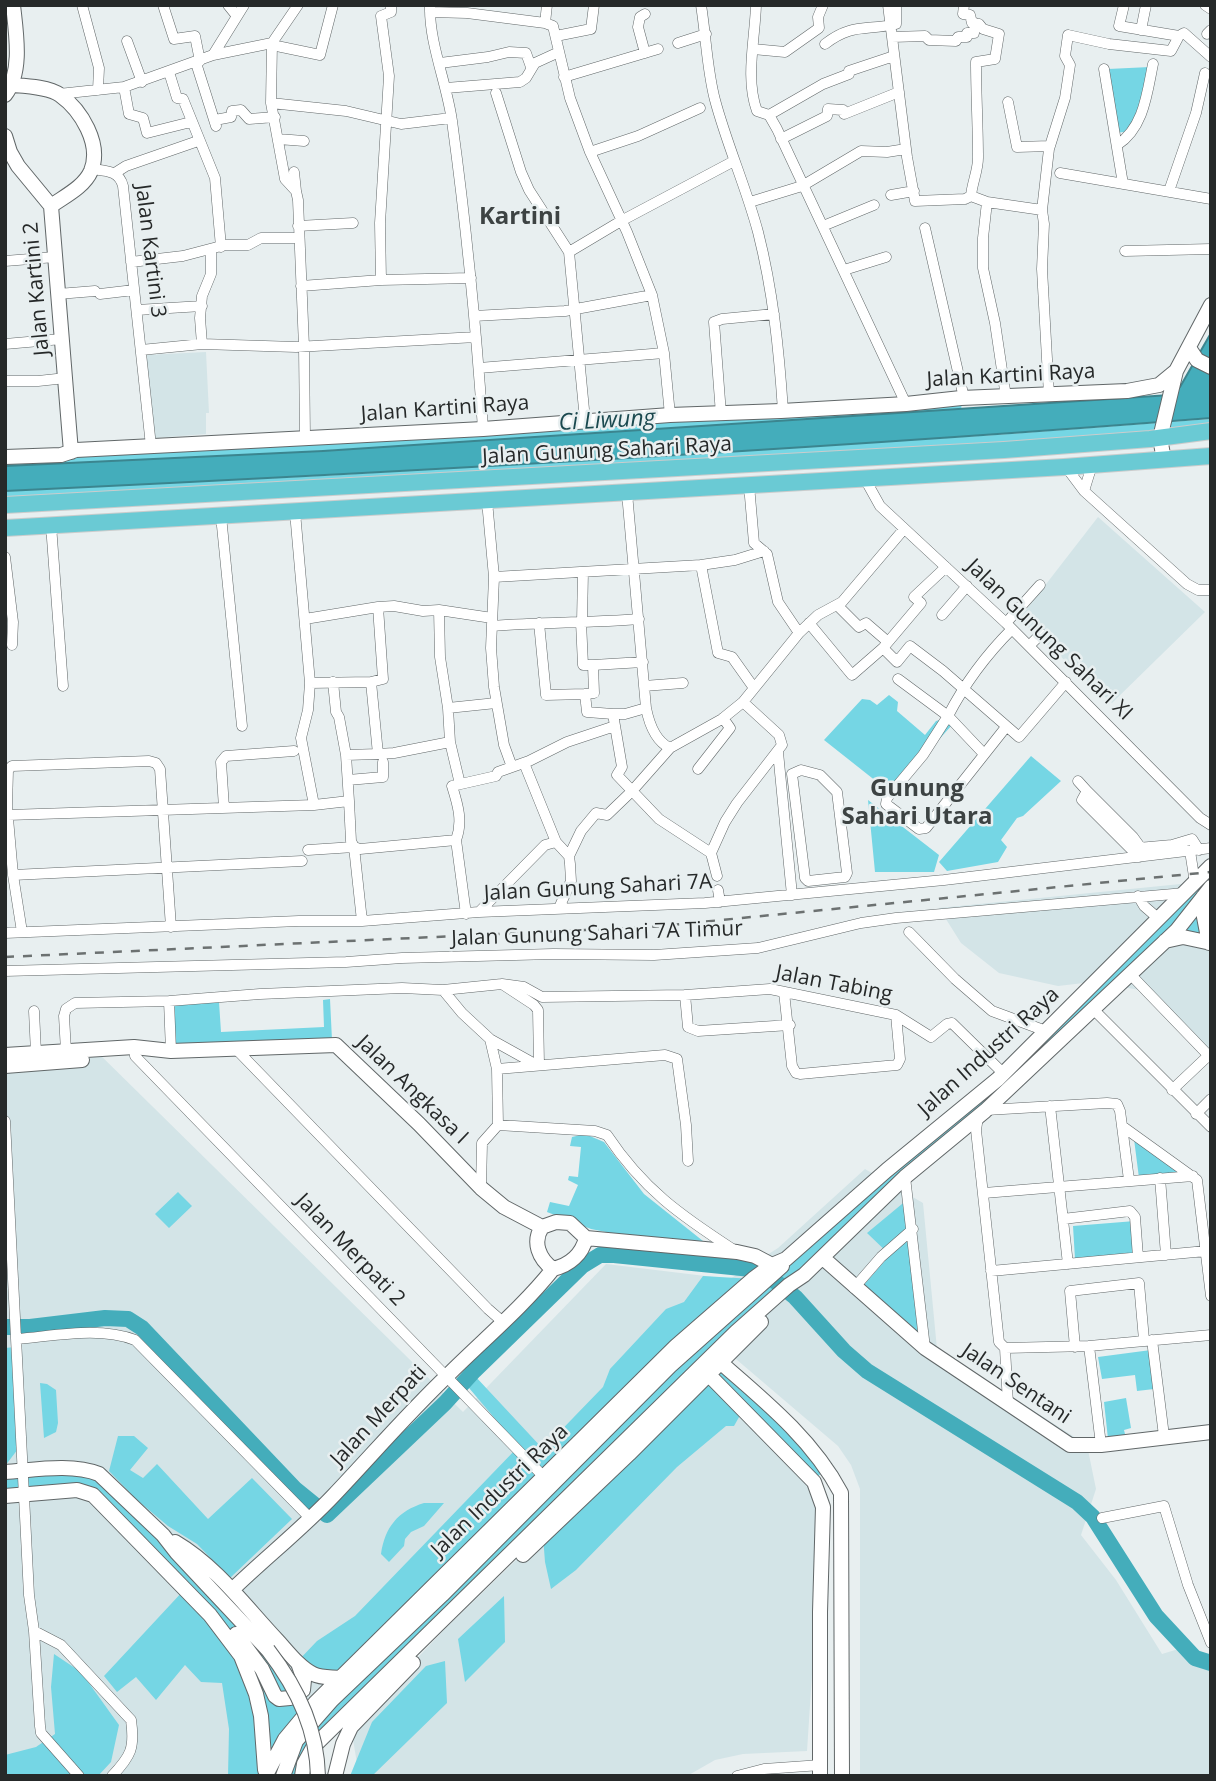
<!DOCTYPE html>
<style>
body{margin:0}
#map{position:relative;width:1216px;height:1781px;overflow:hidden;background:#e8eff0;font-family:"Open Sans",sans-serif}
canvas{display:block}
.frame{position:absolute;inset:0;border:7px solid #262929;pointer-events:none}
</style>
<div id="map">
<canvas width="1216" height="1781"></canvas>
<div class="frame"></div>
</div>
<script>
const context = document.querySelector('canvas').getContext('2d');
context.lineJoin = 'round';
function paint(path, color) { context.fillStyle = color; context.fill(path, 'evenodd'); }
function trace(path, color, width, dash) { context.strokeStyle = color; context.lineWidth = width; context.lineCap = dash ? 'butt' : 'round'; context.setLineDash(dash || []); context.stroke(path); }
function drawText(font, color, halo, rows, align = 'center') {
  context.font = font + ' "Open Sans",sans-serif'; context.lineWidth = 5; context.setLineDash([]); context.textBaseline = 'middle'; context.strokeStyle = halo; context.fillStyle = color; for (const [text, x, y, turn = 0] of rows) {
    context.save(); context.translate(x, y); context.rotate((+turn || 0) * Math.PI / 180); context.textAlign = isNaN(turn) ? turn : align; if (halo) context.strokeText(text, 0, 0); context.fillText(text, 0, 0); context.restore();
  }
}
paint(new Path2D(`
 M206 352 209 413H206V434L154 438 146 355Z
 M1098 517 1205 612 1112 703 1019 619Z
 M1211 881V1055L1146 991 1092 982 1058 986 999 973 961 943 939 908Z
 M89 1044 463 1412 606 1264 730 1279 778 1248 865 1169 923 1203 937 1349 1087 1445 1096 1489 1081 1535 1116 1580 1162 1654 1185 1647 1195 1658 1211 1663V1776H860V1489L851 1465 838 1446 689 1319 266 1776H5V1051Z
 M708 1374 814 1483 823 1507 807 1751 743 1754 715 1760 687 1776H359L351 1727 447 1627Z`), '#d3e4e7');
paint(new Path2D(`
 M1150 67 1140 110 1131 131 1116 133 1108 69Z
 M962 400 961 411 299 452 5 466V457Z
 M1211 419V431L5 505V491L339 475 995 435Z
 M889 695 898 702 897 711 925 735 936 721 947 718 952 725 891 793 824 740 862 699 870 700 877 705Z
 M1031 756 1061 781 1023 816 1017 818 1001 840 1007 847 998 862 947 871 939 862Z
 M868 800 939 855 934 872H875Z
 M1196 882 1211 885 1203 897 1209 943 1163 942 905 1177 315 1743 302 1776H283L296 1741 670 1366 1003 1073Z
 M330 999 332 1040 176 1048 173 1005 219 1002 221 1032 324 1027 323 1000Z
 M585 1134 604 1142 644 1194 703 1241 636 1238 591 1229 547 1212 550 1202 569 1206 578 1185 568 1180 569 1176 578 1177 581 1147 570 1146 572 1137Z
 M1134 1139 1184 1174 1139 1178Z
 M178 1192 192 1206 169 1228 155 1214Z
 M908 1199 918 1335 862 1287 890 1255 867 1233Z
 M1135 1221 1137 1254 1075 1259 1073 1226Z
 M703 1276 753 1279 340 1678 297 1662 317 1641 355 1616 517 1448 534 1465 464 1382 475 1376 543 1449 603 1387 610 1369 666 1309 684 1302Z
 M15 1347 18 1449 5 1466V1348Z
 M1151 1350 1154 1389 1137 1391 1135 1375 1102 1379 1098 1357Z
 M720 1362 827 1468 814 1480 743 1410 734 1426H726L677 1467 576 1570 551 1589 545 1562 543 1536Z
 M40 1383 47 1384 56 1390 58 1423 56 1432 44 1438Z
 M1126 1398 1131 1428 1124 1430 1126 1438 1108 1439 1104 1402Z
 M118 1436H134L148 1448 130 1470 143 1478 157 1464 208 1519 252 1478 292 1519 230 1578 197 1544 168 1526 137 1500 109 1471Z
 M89 1470 245 1624 305 1714 266 1776H228L229 1729 222 1683 201 1682 185 1665 156 1700 136 1677 117 1692 104 1676 184 1590 93 1495 5 1494V1473Z
 M424 1503H444L424 1526 411 1532 405 1539 404 1546 389 1562 381 1554C385 1527 398 1511 424 1503Z
 M504 1596 505 1642 465 1682 458 1639Z
 M54 1654 81 1672 119 1725 111 1762 98 1776H5V1755L36 1747 55 1734 51 1687Z
 M445 1661 447 1703 372 1776H350L372 1722 426 1666Z`), '#75d6e4');
const water = new Path2D(`
 M1211 333V418C809 450 407 472 5 491V466L323 451 1170 395 1180 387Z`);
paint(water, '#44adbb');
trace(water, '#3b858f', 2);
trace(new Path2D(`
 M5 1327H30L105 1318 128 1319 142 1328 295 1489 327 1515 445 1403 474 1371 582 1266 600 1255H614L761 1270 795 1297 844 1351 867 1371 1077 1502 1093 1517 1156 1616 1195 1658 1211 1663`), '#44adbb', 16);
const street = new Path2D(`
 M82 5 99 68 98 90
 M163 5 174 39 195 36 200 61
 M228 5 236 15
 M701 5C706 36 707 70 715 100 727 145 746 187 758 232 773 291 779 350 783 411
 M756 5C755 39 745 79 757 111L769 115 777 129 906 404
 M888 5 907 157 915 201 965 199 971 196
 M964 5 963 14 970 15 972 23 979 24 983 29 999 34 995 59 976 62C976 94 978 126 978 158 978 171 972 183 971 196
 M1124 5 1119 26 1179 36
 M1205 5 1211 9
 M430 6C429 43 447 84 452 121 466 223 476 326 483 429
 M430 12 467 13 545 23 553 26 570 98 590 152 627 232 652 295 664 353 670 415
 M645 14 640 17 638 27 645 53
 M545 23 547 5
 M1141 30 1146 5
 M1207 34 1211 30
 M556 36 591 29 594 5
 M892 37 925 36 929 40 956 41 958 37H967V33H974L975 23
 M127 41 142 82
 M272 43 271 103 285 179 296 191 298 200 304 347 305 438
 M678 43 706 34
 M825 44C852 23 866 31 896 24V5
 M272 45 320 55 333 5
 M753 49 785 52 819 28 818 17 823 5
 M213 55 244 5
 M196 63 216 126
 M440 63 488 57 509 52 526 53 531 67
 M1104 69 1123 184
 M169 72 177 98 183 99 215 178 221 247
 M564 77 658 49
 M124 87 129 114 143 118 147 133 191 122
 M446 88 520 82 526 78 535 63 559 52
 M496 93 521 172 529 190 569 252 585 420
 M59 94 124 87 213 55 272 43 298 5
 M1008 102 1017 147 1050 146
 M271 103 346 111 401 124 451 118
 M769 115 823 84 849 74V71L894 56
 M215 120 231 117 232 111 241 110 249 119 275 117
 M278 139 304 141
 M781 139 827 116 828 109 843 110 844 114 899 92
 M1117 145C1144 128 1147 93 1153 64
 M590 152 638 136 700 108
 M92 169C105 171 119 170 123 186L151 446
 M294 172 296 191
 M115 173 126 166 198 141
 M1060 173 1211 199
 M1169 191 1196 113 1205 73
 M891 195 914 191
 M971 196 987 202 1042 210
 M750 202 802 186 861 151 887 152 906 149
 M987 202 983 238V268L995 323 1006 397
 M298 226 353 223
 M823 226 874 205
 M925 228 964 398
 M1125 251 1211 249
 M569 252 621 221 734 161
 M5 261 55 257
 M131 262 183 256 225 245H248L261 238H299
 M844 270 886 257
 M381 280 380 223 389 76 381 16 391 12V5
 M301 286 381 280 471 278
 M58 294 95 291
 M100 294 134 290
 M137 310 202 306
 M474 316 565 311 652 295
 M5 344 62 339
 M202 344 200 318 202 296 211 274V250
 M141 350 202 344 296 347 476 337
 M479 368 664 353
 M5 381H38L66 378
 M1049 395 1042 269 1044 224 1042 210 1049 149 1065 98 1070 65 1065 56 1068 35 1109 44 1171 51 1179 36 1184 33 1211 57
 M721 414 714 322 722 319 774 314
 M1066 467 1084 491 1187 584 1198 590H1211
 M865 479 880 506 1006 623 1200 818 1211 825
 M749 485 754 543 767 554 778 602 799 633
 M1084 491 1092 465
 M627 493 646 708C649 723 655 741 670 748
 M487 501 494 577 491 648 494 687 504 745 512 767
 M295 512 310 683 308 710 301 738 314 805
 M221 516 242 726
 M51 525 63 686
 M5 557 13 622 12 645
 M701 565 718 653 732 657 754 688
 M494 577 701 565 735 560 764 551
 M837 605 859 627 866 623 888 642
 M439 610 440 657 448 708 496 703
 M942 615 967 586
 M305 619 378 607
 M581 622 583 665H593L594 693 585 694 587 712 613 714 622 767 617 775 659 819 711 853
 M582 622 583 572
 M539 623 546 695 585 694
 M809 623 852 675 883 648 897 662 910 646 943 671 1019 737 1066 682
 M1006 623 1040 585
 M492 626C541 622 590 623 639 619
 M1029 646 1041 634
 M883 648 921 603 914 597 946 567
 M593 665 643 662
 M898 679 948 716 923 755 887 798 886 804 919 829 926 828 1006 727
 M333 682 336 712 339 717 346 755
 M310 683 371 682
 M644 686 683 683
 M448 708 450 742 460 784
 M613 714H625L646 708
 M778 752 792 895
 M378 754 394 753 450 742
 M984 754 948 716C965 683 986 655 1012 629
 M524 763 556 842 569 856 570 864 571 881 559 908
 M698 769 730 728 723 718
 M801 770 820 775 837 792 847 873 845 877 808 881 805 878 792 774Z
 M348 780 383 777V762
 M1078 781 1087 791 1082 800 1139 857
 M1087 791 1133 837 1141 848
 M349 801 346 755 378 754 371 682 383 679 378 607 394 606 423 611 439 610 492 618
 M224 808 221 762 226 756 294 751
 M8 815 314 805 349 801 351 841 354 847 362 921
 M456 840C463 822 458 805 452 786L496 776 498 772 529 761 567 742 615 726
 M1138 848 1172 845 1192 839 1199 850
 M308 850 354 847 360 849 456 840 466 914
 M1190 851 1195 883
 M569 856 581 831 596 813 607 815 632 791 670 748 722 719 743 702 799 633 818 615 842 602 904 529
 M13 875 302 861
 M717 876 711 853 725 822 737 803 782 745 779 735 743 702
 M718 890 720 902
 M1138 896 1144 906 1159 919
 M479 912 545 845 556 842
 M22 932 13 875 7 807 8 770 12 766 149 761 156 763 160 769 171 927
 M909 932 955 979 992 1011 1046 1031
 M5 933 299 921H362L479 912 705 903 944 880 1211 848
 M5 971 346 962 402 958 553 954 654 955 758 948 861 923 896 918 1185 893
 M1130 974 1211 1058
 M502 984 534 1005 538 1010 539 1064
 M443 990 462 1013 490 1039 497 1069 498 1125 482 1143 481 1188
 M784 992 792 1066 796 1073 800 1074 897 1065 900 1059 896 1015
 M685 995 688 1027 698 1031 790 1025
 M169 1001 171 1051
 M1092 1008 1211 1127
 M34 1011 36 1053
 M490 1039 535 1064
 M134 1047 135 1056 544 1477
 M236 1049 488 1309 503 1322
 M66 1051 64 1016 66 1009 75 1003 169 1001 260 994 402 988 443 990 502 984 524 987 542 997 685 995 770 989 896 1015 931 1037 947 1024 952 1023 1003 1073
 M497 1069 665 1055 677 1059 686 1125 688 1161
 M1172 1090 1209 1055
 M1050 1106 1068 1264
 M986 1110 1107 1103 1117 1104 1120 1111 1122 1126 1197 1180 1211 1296
 M1196 1114 1211 1099
 M978 1117 976 1130 999 1342 1005 1348
 M5 1121 29 1595 34 1631 40 1726 41 1733 79 1776
 M498 1125 595 1131 607 1135C643 1189 680 1215 734 1250
 M1122 1126 1129 1180
 M905 1177 925 1348
 M1160 1178 1166 1255
 M984 1193 1193 1176
 M1063 1219 1130 1211 1135 1217 1138 1257
 M991 1271 1206 1251
 M854 1288 881 1257 913 1229
 M17 1339C55 1336 99 1326 135 1340L310 1518
 M1152 1340 1164 1436
 M1089 1346 1101 1445
 M1075 1347 1070 1291 1139 1283 1144 1340
 M1005 1348 1089 1346 1211 1335
 M1005 1348 1008 1404
 M1102 1518 1164 1506 1188 1585 1211 1643
 M34 1631 61 1645 131 1720C135 1748 131 1756 112 1776
 M737 1776 764 1769 821 1765`);
const secondary = new Path2D(`
 M13 85C27 86 49 87 60 95 81 110 102 144 91 171 84 187 65 196 51 206
 M5 95C23 72 16 33 13 5
 M5 136 10 152 18 166 51 206 71 452
 M1189 348 1197 360 1211 367
 M5 457 61 455 76 450 483 429 670 415 781 411 906 404 961 398 1127 391 1159 385 1176 371
 M1164 460 1160 438 1176 371 1211 305
 M1203 897 1204 917 1209 943
 M1165 941 1183 937 1211 943
 M5 1055 134 1047 171 1051 336 1045 419 1124 481 1188 504 1207 542 1227
 M5 1066 82 1060
 M556 1222 570 1223 586 1238C582 1254 570 1265 553 1269 539 1259 532 1242 542 1227Z
 M586 1238 737 1252 755 1256 772 1265
 M823 1258 925 1348 1070 1445H1101L1211 1432
 M720 1362C765 1401 813 1440 841 1493L842 1776
 M708 1374 814 1482 823 1507 820 1612V1776
 M5 1472C34 1470 72 1463 99 1474L163 1535 177 1553 268 1650
 M5 1496 77 1490 93 1495 210 1615 241 1656 256 1694 261 1716 265 1770
 M175 1542C216 1566 245 1606 277 1640 288 1652 299 1667 313 1674 321 1678 331 1677 340 1678
 M523 1555 629 1454 761 1322
 M232 1590C265 1558 302 1529 334 1495 372 1455 408 1413 448 1375 483 1340 522 1308 553 1269
 M236 1634 262 1669 275 1696 279 1699 290 1698 303 1690 304 1680 298 1663
 M266 1775 285 1739 315 1703 676 1346 753 1279 772 1265 786 1259 887 1170 998 1079 1211 866
 M283 1776 296 1741 332 1700 442 1595 670 1366 782 1266
 M302 1776 304 1764 314 1746 736 1332 789 1285 804 1275 905 1177 985 1111 1177 930 1211 887
 M335 1776 343 1744 351 1727 413 1663`);
const primary = new Path2D(`
 M5 505 1004 450 1150 439 1211 431
 M5 528 1064 467 1211 456`);
trace(street, '#616768', 11);
trace(secondary, '#616768', 16);
trace(primary, '#cbcccc', 18);
trace(street, '#fff', 10);
trace(secondary, '#fff', 14);
trace(primary, '#6acad4', 16);
trace(new Path2D(`
 M5 957 650 927 1211 872`), '#6c7171', 2.5, [9, 9]);
const secondaryBridge = new Path2D(`
 M268 1650C296 1686 317 1729 318 1776`);
trace(secondaryBridge, '#616768', 16, []);
trace(secondaryBridge, '#fff', 14);
drawText('21px', '#262929', '#e8eff0', [
 ["Jalan Kartini 3",150,251,83],
 ["Jalan Kartini 2",37,289,-95],
 ["Jalan Kartini Raya",1011,376,-3],
 ["Jalan Kartini Raya",445,409,-4],
 ["Jalan Gunung Sahari Raya",607,451,-3],
 ["Jalan Gunung Sahari XI",1049,640,44],
 ["Jalan Gunung Sahari 7A",598,888,-3],
 ["Jalan Gunung Sahari 7A Timur",597,934,-2],
 ["Jalan Tabing",834,984,11],
 ["Jalan Industri Raya",989,1052,-42],
 ["Jalan Angkasa I",412,1090,44],
 ["Jalan Merpati 2",350,1250,46],
 ["Jalan Sentani",1016,1384,34],
 ["Jalan Merpati",379,1416,-47],
 ["Jalan Industri Raya",500,1491,-44]
]);
drawText('italic 23px', '#1b494f', '#e8eff0', [
 ["Ci Liwung",607,421,-3]
]);
drawText('bold 24px', '#3d4343', '#e8eff0', [
 ["Kartini",520,217],
 ["Gunung",917,789],
 ["Sahari Utara",917,817]
]);
</script>
